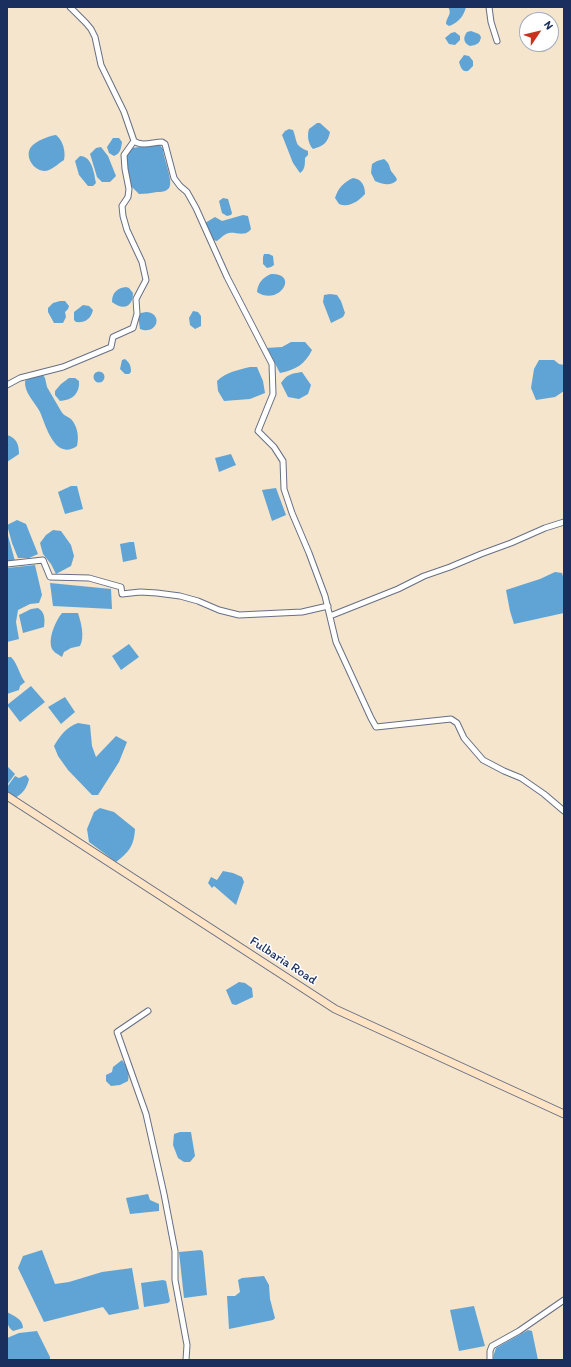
<!DOCTYPE html>
<style>
body{margin:0}
#map{position:relative;width:571px;height:1367px;overflow:hidden;background:#f4e5cc;font-family:Itim,sans-serif}
canvas{display:block}
.frame{position:absolute;inset:0;border:8px solid #1b2f5e;pointer-events:none}
.north{position:absolute;left:519px;top:12px;width:40px;height:40px;box-sizing:border-box;background:#fff;border:1px solid #a4acbf;border-radius:50%;rotate:55deg;font-size:11px;font-weight:700;line-height:16px;text-align:center;color:#1b2f5e}
.north::after{content:'';display:block;margin:auto;width:14px;height:18px;background:#c8321e;clip-path:polygon(50% 0,100% 100%,50% 72%,0 100%)}
</style>
<div id="map">
<canvas width="571" height="1367"></canvas>
<div class="frame"></div>
<div class="north">N</div>
</div>
<script>
const context = document.querySelector('canvas').getContext('2d');
context.lineJoin = 'round';
function paint(path, color) { context.fillStyle = color; context.fill(path, 'evenodd'); }
function trace(path, color, width, dash) { context.strokeStyle = color; context.lineWidth = width; context.lineCap = dash ? 'butt' : 'round'; context.setLineDash(dash || []); context.stroke(path); }
function drawText(font, color, halo, rows, align = 'center') {
  context.font = font + ' Itim,sans-serif'; context.lineWidth = 3; context.setLineDash([]); context.textBaseline = 'middle'; context.strokeStyle = halo; context.fillStyle = color; for (const [text, x, y, turn = 0] of rows) {
    context.save(); context.translate(x, y); context.rotate((+turn || 0) * Math.PI / 180); context.textAlign = isNaN(turn) ? turn : align; if (halo) context.strokeText(text, 0, 0); context.fillText(text, 0, 0); context.restore();
  }
}
paint(new Path2D(`
 M448 7H466C464 16 458 23 449 26L446 24C446 17 453 14 448 7Z
 M471 31 479 34 481 37C480 44 476 45 470 46 463 43 463 37 467 32Z
 M455 32 460 36V40L455 45 449 44 445 38 451 33Z
 M464 55 469 56 473 61V66L468 71C462 72 461 68 459 62Z
 M317 123H320L330 132C328 142 324 146 313 149 308 144 307 135 309 129Z
 M289 129 293 130C298 143 294 145 308 151V155L305 158C305 164 305 170 300 173L293 163 282 135 285 131Z
 M56 135C63 140 66 152 64 160 59 163 54 168 49 170 37 175 23 158 31 147 36 141 48 136 56 135Z
 M113 138H119L122 142C121 148 121 153 114 156L109 153 107 147Z
 M156 145H160L163 149C163 158 174 181 169 188 166 192 161 192 157 192 151 193 145 194 139 194L130 185 126 156 131 148Z
 M101 147 108 156 116 176 110 182H102L97 177 91 157 90 154 96 148Z
 M80 156C92 156 94 173 96 183L93 186H88L79 175 75 161Z
 M384 159C389 163 389 165 391 171 393 174 396 176 397 180 391 187 382 184 375 181L371 173 372 164 377 161Z
 M353 178C362 179 365 186 365 194 359 201 349 208 339 204L335 198C338 188 344 182 353 178Z
 M223 198 228 199 232 213 231 215 227 216 222 213 219 201Z
 M243 215 248 216 251 229C246 237 236 232 229 233 224 234 221 238 217 241L213 240 205 223 215 217 222 221Z
 M264 254H269L273 256 274 265 271 267 267 268 263 264V257Z
 M271 274C300 273 279 307 257 292 258 283 262 278 271 274Z
 M126 287 129 288 133 293C133 307 123 311 112 302 112 292 118 288 126 287Z
 M330 294 337 295 341 301 345 313 343 317 331 323 323 302 324 295Z
 M60 301H65L69 306 68 309 65 312 66 317 63 323H54L48 312V308L53 303Z
 M83 305 89 306 93 310C91 319 85 323 76 322L74 320V312Z
 M193 311 198 312 201 316V326L195 329 190 325 189 318Z
 M146 312C164 313 157 336 140 329L138 316 141 313Z
 M291 342H305L312 350C305 364 296 370 280 373 275 364 272 355 266 348L282 347Z
 M125 359C130 363 131 366 131 372L129 374H125L120 369 122 360Z
 M539 360H554L559 364 564 365V391L555 397 536 400 531 388 534 369Z
 M250 367H257L263 381 265 393 250 399 224 401 218 391 217 381C226 372 238 370 250 367Z
 M93.5 377a5.5 5.5 0 1 1 11 0a5.5 5.5 0 1 1-11 0Z
 M302 372 311 385 308 394 299 399 288 397 281 383C288 374 290 374 302 372Z
 M37 375H43L45 378 47 387 61 411C64 416 67 416 71 419 78 427 79 437 77 446 55 461 46 426 40 412 35 402 24 393 25 381L30 378Z
 M69 378H75L79 381C80 393 73 400 60 401L55 395V391L61 384Z
 M7 435C17 438 19 445 19 454L7 462Z
 M231 454 236 465 219 472 215 458Z
 M71 486H77L83 509 65 514 58 492Z
 M276 488 286 515 272 521 262 490Z
 M17 520 26 524 38 554 29 558H18L12 543 7 525Z
 M53 530 61 531 71 545 74 556 71 566 56 574 51 564 43 554 40 543 46 535Z
 M7 532 15 561 7 562Z
 M130 542H134L137 559 123 562 120 544Z
 M35 565 42 595 39 603 30 604 18 610 16 622 19 639 7 642V568Z
 M555 572 562 573 564 580V613L514 624 510 611 506 590 540 579Z
 M50 583 111 589 112 609 53 606Z
 M38 608C45 612 45 619 44 627L23 633 19 615 31 609Z
 M62 613H78C81 622 85 637 80 646L71 648 64 652 62 657C58 654 52 652 51 646 49 636 56 620 62 613Z
 M129 644 139 657 121 670 112 656Z
 M7 657H11C18 664 19 674 25 682L20 686 19 690 7 694Z
 M31 686 45 702 20 722 7 705Z
 M65 697 75 712 61 724 48 707Z
 M78 723 90 725 92 746 96 757 116 736 127 742 119 762 98 795H92L68 770 58 756 54 746C60 736 66 727 78 723Z
 M7 766 15 774 7 785Z
 M26 775 29 779C27 788 22 795 14 798L7 796V787L15 776 19 778Z
 M100 808 114 812 135 829C134 846 129 852 116 862L89 842 87 829 94 812Z
 M223 871 233 873 242 877 244 882 236 905 214 886 212 888 208 883 211 877 217 880Z
 M239 982 245 983 252 988 253 997 236 1005 232 1004 226 990Z
 M122 1060C127 1067 130 1073 128 1081L120 1085 111 1086 106 1081V1075L112 1072 113 1067Z
 M180 1132H191L195 1156 190 1162H184L178 1158 173 1145 174 1134Z
 M148 1194 150 1200 159 1204V1211L130 1214 126 1198Z
 M42 1250 55 1284 69 1282 102 1272 132 1268 139 1309 109 1315 103 1307 44 1322 18 1268 23 1256Z
 M201 1250 203 1252 207 1295 184 1298 179 1252Z
 M264 1276 269 1285 270 1299 275 1318 273 1320 229 1329 227 1296H235L240 1292 238 1280 242 1278Z
 M163 1280 166 1281 170 1301 168 1303 144 1307 141 1283Z
 M474 1306 485 1346 459 1351 450 1310Z
 M7 1312C14 1316 23 1319 23 1328L13 1331C6 1326 7 1319 7 1312Z
 M528 1330 532 1331 538 1360H493L494 1354 496 1348Z
 M37 1331 50 1357V1360H7V1338L19 1333Z`), '#60a4d5');
const minor = new Path2D(`
 M70 7 86 23 91 29 95 37 101 65 124 112 134 141C142 147 153 142 162 142L165 144 174 178 180 186 187 192 196 208 227 277 272 364 273 394 258 431 274 447 283 461 284 489 292 513 309 553 325 596 336 642 371 718 376 727 451 719 457 723 464 738 483 760 504 771 521 778 544 794 564 811
 M489 7 491 22 497 41
 M7 385 20 378 63 367 111 347 113 337 133 328 137 314 136 299 146 280 142 262 127 230 123 216 122 206 128 197 129 189 125 169 124 155 134 141
 M7 564 43 560 50 577 89 578 121 587 122 594 140 592 157 593 180 596 198 601 219 610 239 615 302 612 328 606
 M330 616 398 589 424 576 450 567 481 554 511 543 545 528 564 522
 M148 1011 117 1032 146 1114 164 1194 175 1251V1280L187 1345 186 1360
 M490 1360V1351L492 1346 519 1331 564 1300`);
const secondary = new Path2D(`
 M7 796 335 1009 564 1114`);
trace(minor, '#676f84', 7);
trace(secondary, '#676f84', 9);
trace(minor, '#fff', 5);
trace(secondary, '#fee4c5', 7);
drawText('13px', '#1b2f5e', '#fff', [
 ["Fulbaria Road",283,961,33]
]);
</script>
